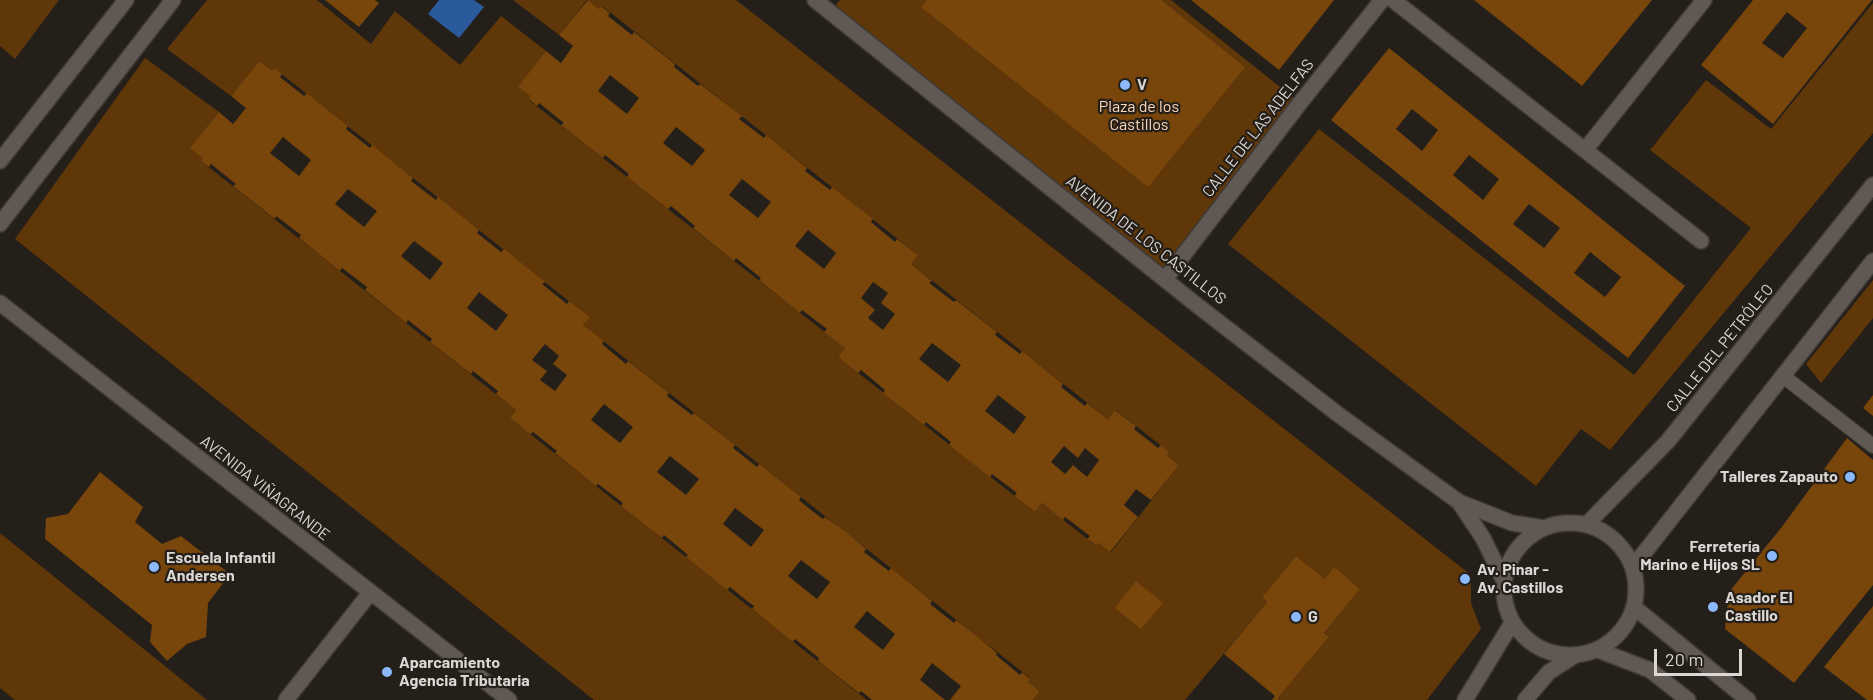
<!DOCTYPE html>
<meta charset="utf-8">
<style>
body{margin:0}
#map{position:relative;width:1873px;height:700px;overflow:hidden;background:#251f1a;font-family:Barlow,sans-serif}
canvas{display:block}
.scale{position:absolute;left:1654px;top:649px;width:88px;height:27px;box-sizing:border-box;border:3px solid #dbd7d4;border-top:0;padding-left:8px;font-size:18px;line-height:21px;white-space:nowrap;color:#dbd7d4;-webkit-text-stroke:4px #251f1a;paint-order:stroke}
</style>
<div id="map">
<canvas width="1873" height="700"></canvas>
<div class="scale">20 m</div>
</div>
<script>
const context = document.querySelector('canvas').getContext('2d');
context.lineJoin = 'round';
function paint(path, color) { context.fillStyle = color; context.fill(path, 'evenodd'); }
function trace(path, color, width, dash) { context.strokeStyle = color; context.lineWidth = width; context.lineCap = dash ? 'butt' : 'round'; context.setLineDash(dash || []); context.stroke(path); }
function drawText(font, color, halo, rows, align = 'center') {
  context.font = font + ' Barlow,sans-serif'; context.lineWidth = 4.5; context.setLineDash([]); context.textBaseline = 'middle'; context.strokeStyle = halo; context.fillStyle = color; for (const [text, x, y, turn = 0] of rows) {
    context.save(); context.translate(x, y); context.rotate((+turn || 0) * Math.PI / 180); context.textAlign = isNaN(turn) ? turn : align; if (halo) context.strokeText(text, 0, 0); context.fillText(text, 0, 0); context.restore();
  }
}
paint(new Path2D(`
 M0 0H59L15 59 0 46Z
 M207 0H317L371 44 395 11 460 65 501 16 546 51 519 87 530 96 529 100 845 348 838 357 1035 512 1042 503 1095 545 1098 543 1111 552 1179 465 1167 455 1169 452 1116 410 1108 419 911 264 918 255 602 6 599 9 588 0H736L1471 575V603L1481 629 1427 700H1280L1278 698 1329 637 1324 633 1360 589 1334 568 1325 579 1296 556 1262 597 1267 602 1185 700H1033L1040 691 1028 682 1030 678 583 325 589 317 274 68 272 70 259 61 231 96 167 49Z
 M513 0H587L559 35Z
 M840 0H1171L1300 103 1165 279 830 12Z
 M1873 3V133L1610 450 1581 429 1536 486 1228 244 1319 129 1634 375 1751 228 1650 150 1706 80 1771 129Z
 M145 58 219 112 191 148 202 158 201 161 516 410 510 418 867 700H594L15 239Z
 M1873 280V318L1821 383 1806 364Z
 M0 533 207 700H15L0 688Z`), '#603708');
paint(new Path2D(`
 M439 0H474L484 7 459 38 428 14Z`), '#2a599c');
paint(new Path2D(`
 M325 0H375L379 3 359 27Z
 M588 0 599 9 601 6 610 13 608 16 632 35 634 32 675 64 674 67 698 86 700 84 742 116 739 119 764 138 766 135 807 168 805 171 830 190 832 187 873 219 871 222 895 242 897 239 918 255 911 264 932 281 929 283 954 302 956 300 997 332 995 335 1020 354 1022 351 1063 384 1061 387 1085 406 1087 403 1108 419 1115 410 1136 426 1134 429 1158 448 1161 445 1169 452 1167 455 1179 465 1151 500 1136 489 1124 505 1138 517 1110 552 1098 543 1096 545 1087 539 1090 536 1065 517 1063 520 1042 503 1035 512 1014 496 1017 493 992 474 990 477 949 445 951 442 926 422 924 425 883 393 885 390 861 370 858 373 838 357 845 348 824 332 827 329 802 310 800 313 759 280 761 278 736 258 734 261 693 228 695 226 671 206 668 209 627 177 629 174 605 155 603 158 561 125 564 123 539 103 537 106 529 99 530 96 518 87 546 51 561 63 573 46 559 35ZM610 75 639 98 627 114 598 91ZM676 127 705 150 692 166 663 143ZM742 179 771 202 758 218 729 195ZM808 230 836 253 824 269 795 246ZM873 282 888 293 881 303 895 314 883 330 868 318 875 310 861 298ZM932 343 961 365 948 382 919 359ZM998 395 1026 417 1014 434 985 411ZM1064 446 1078 458 1085 448 1099 460 1087 477 1073 465 1065 474 1051 462Z
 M927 0H1161L1245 67 1148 187 921 7Z
 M1191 0H1334L1279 70Z
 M1474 0H1652L1582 86Z
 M1753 0H1872L1773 124 1701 65ZM1787 12 1807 28 1783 58 1762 43Z
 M1389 48 1685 286 1628 358 1331 120ZM1412 109 1438 130 1422 151 1396 129ZM1469 155 1499 179 1483 200 1453 175ZM1529 204 1560 228 1544 248 1513 224ZM1590 252 1621 277 1605 297 1574 273Z
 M259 61 272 70 274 68 282 74 280 77 304 96 307 93 315 100 348 126 346 129 370 148 372 145 413 178 411 181 436 200 438 197 479 230 477 233 501 252 504 249 545 282 542 284 567 304 569 301 590 317 583 325 604 341 602 344 626 364 628 361 669 393 667 396 692 415 694 413 735 445 733 448 757 467 759 464 801 497 799 500 811 510 823 519 825 517 846 532 866 549 864 552 889 571 891 568 932 601 930 604 954 623 956 620 977 636 997 653 996 655 1020 675 1022 672 1030 679 1028 682 1040 691 1033 700H950L961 686 932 663 920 680 945 700H872L861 691 859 693 818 661 819 658 795 639 793 642 752 609 754 606 742 597 730 587 727 590 686 557 688 555 664 535 662 538 621 506 623 503 598 484 596 486 555 453 557 451 533 432 530 434 510 418 516 410 496 394 498 391 473 371 471 374 430 342 432 339 408 320 406 323 385 306 365 290 367 287 342 268 340 271 299 238 301 235 276 216 275 219 233 186 236 184 211 164 209 167 201 161 202 158 190 148 219 112 233 124 246 108 231 96ZM283 137 311 160 299 176 270 153ZM348 189 377 211 364 227 335 204ZM414 241 443 263 430 280 401 256ZM479 292 508 315 496 331 467 308ZM545 344 559 356 553 364 567 375 555 391 540 380 547 371 532 360ZM604 404 633 427 620 443 591 420ZM670 456 699 479 686 495 657 472ZM735 508 764 530 751 547 723 524ZM801 560 830 582 817 599 788 576ZM867 611 895 634 883 650 854 627Z
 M1873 395V416L1863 408Z
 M1847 438 1873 460V585L1794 683 1725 629 1729 592 1781 528Z
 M100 472 143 507 135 522 162 544 181 536 230 574 208 603 206 637 187 644 167 661 150 642 152 625 45 539 46 518 68 514Z
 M1296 556 1325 579 1334 567 1360 589 1324 633 1329 637 1278 698 1280 700H1272L1275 696 1224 654 1267 602 1262 597Z
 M1136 581 1163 603 1141 629 1115 608Z
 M1873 606V700H1867L1824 667Z`), '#78450b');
const service = new Path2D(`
 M1783 376 1873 446`);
const pedestrian = new Path2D(`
 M286 700 370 593`);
const minor = new Path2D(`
 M815 0 1198 306 1339 415 1459 502 1512 523 1544 528
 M1393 0 1701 241
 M1585 150 1704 0
 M1165 279 1300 103 1382 0
 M0 303 509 700
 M1459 502 1483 538 1503 579
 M1504 589a66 66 0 1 1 132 0a66 66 0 1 1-132 0Z
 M1586 525 1668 441 1873 185
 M1633 567 1873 261
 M1635 608 1748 700
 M1598 650 1650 670 1688 700
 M1465 700 1512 623
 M1525 700 1549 672 1574 656`);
const tertiary = new Path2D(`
 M0 161 126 0
 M0 224 173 0`);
trace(service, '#3f3a37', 16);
trace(pedestrian, '#3f3a37', 18);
trace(minor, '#3f3a37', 18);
trace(tertiary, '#3f3a37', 18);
trace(service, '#5f5853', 14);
trace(pedestrian, '#5f5853', 15);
trace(minor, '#5f5853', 15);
trace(tertiary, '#5f5853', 15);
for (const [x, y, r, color] of [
 [1125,85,6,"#8bb9fc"],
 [1850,477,6,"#8bb9fc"],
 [1772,556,6,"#8bb9fc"],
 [154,567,6,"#8bb9fc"],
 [1465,579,6,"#8bb9fc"],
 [1713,607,6,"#8bb9fc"],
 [1296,617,6,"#8bb9fc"],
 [387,672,6,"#8bb9fc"]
]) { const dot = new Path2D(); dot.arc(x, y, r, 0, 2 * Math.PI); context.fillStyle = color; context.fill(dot); trace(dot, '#251f1a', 2); }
drawText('bold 16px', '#dbd7d4', '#251f1a', [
 ["V",1137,85],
 ["Talleres Zapauto",1838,477,"right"],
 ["Ferretería",1760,547,"right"],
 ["Marino e Hijos SL",1760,565,"right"],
 ["Escuela Infantil",166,558],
 ["Andersen",166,576],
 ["Av. Pinar -",1477,570],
 ["Av. Castillos",1477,588],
 ["Asador El",1725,598],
 ["Castillo",1725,616],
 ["G",1308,617],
 ["Aparcamiento",399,663],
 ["Agencia Tributaria",399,681]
], 'left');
drawText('16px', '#fdd7b7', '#251f1a', [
 ["Plaza de los",1139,107],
 ["Castillos",1139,125]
]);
drawText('16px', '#dbd7d4', '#251f1a', [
 ["CALLE DE LAS ADELFAS",1258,128,-52],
 ["AVENIDA DE LOS CASTILLOS",1146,240,38],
 ["CALLE DEL PETRÓLEO",1720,348,-51],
 ["AVENIDA VIÑAGRANDE",265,488,38]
]);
</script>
